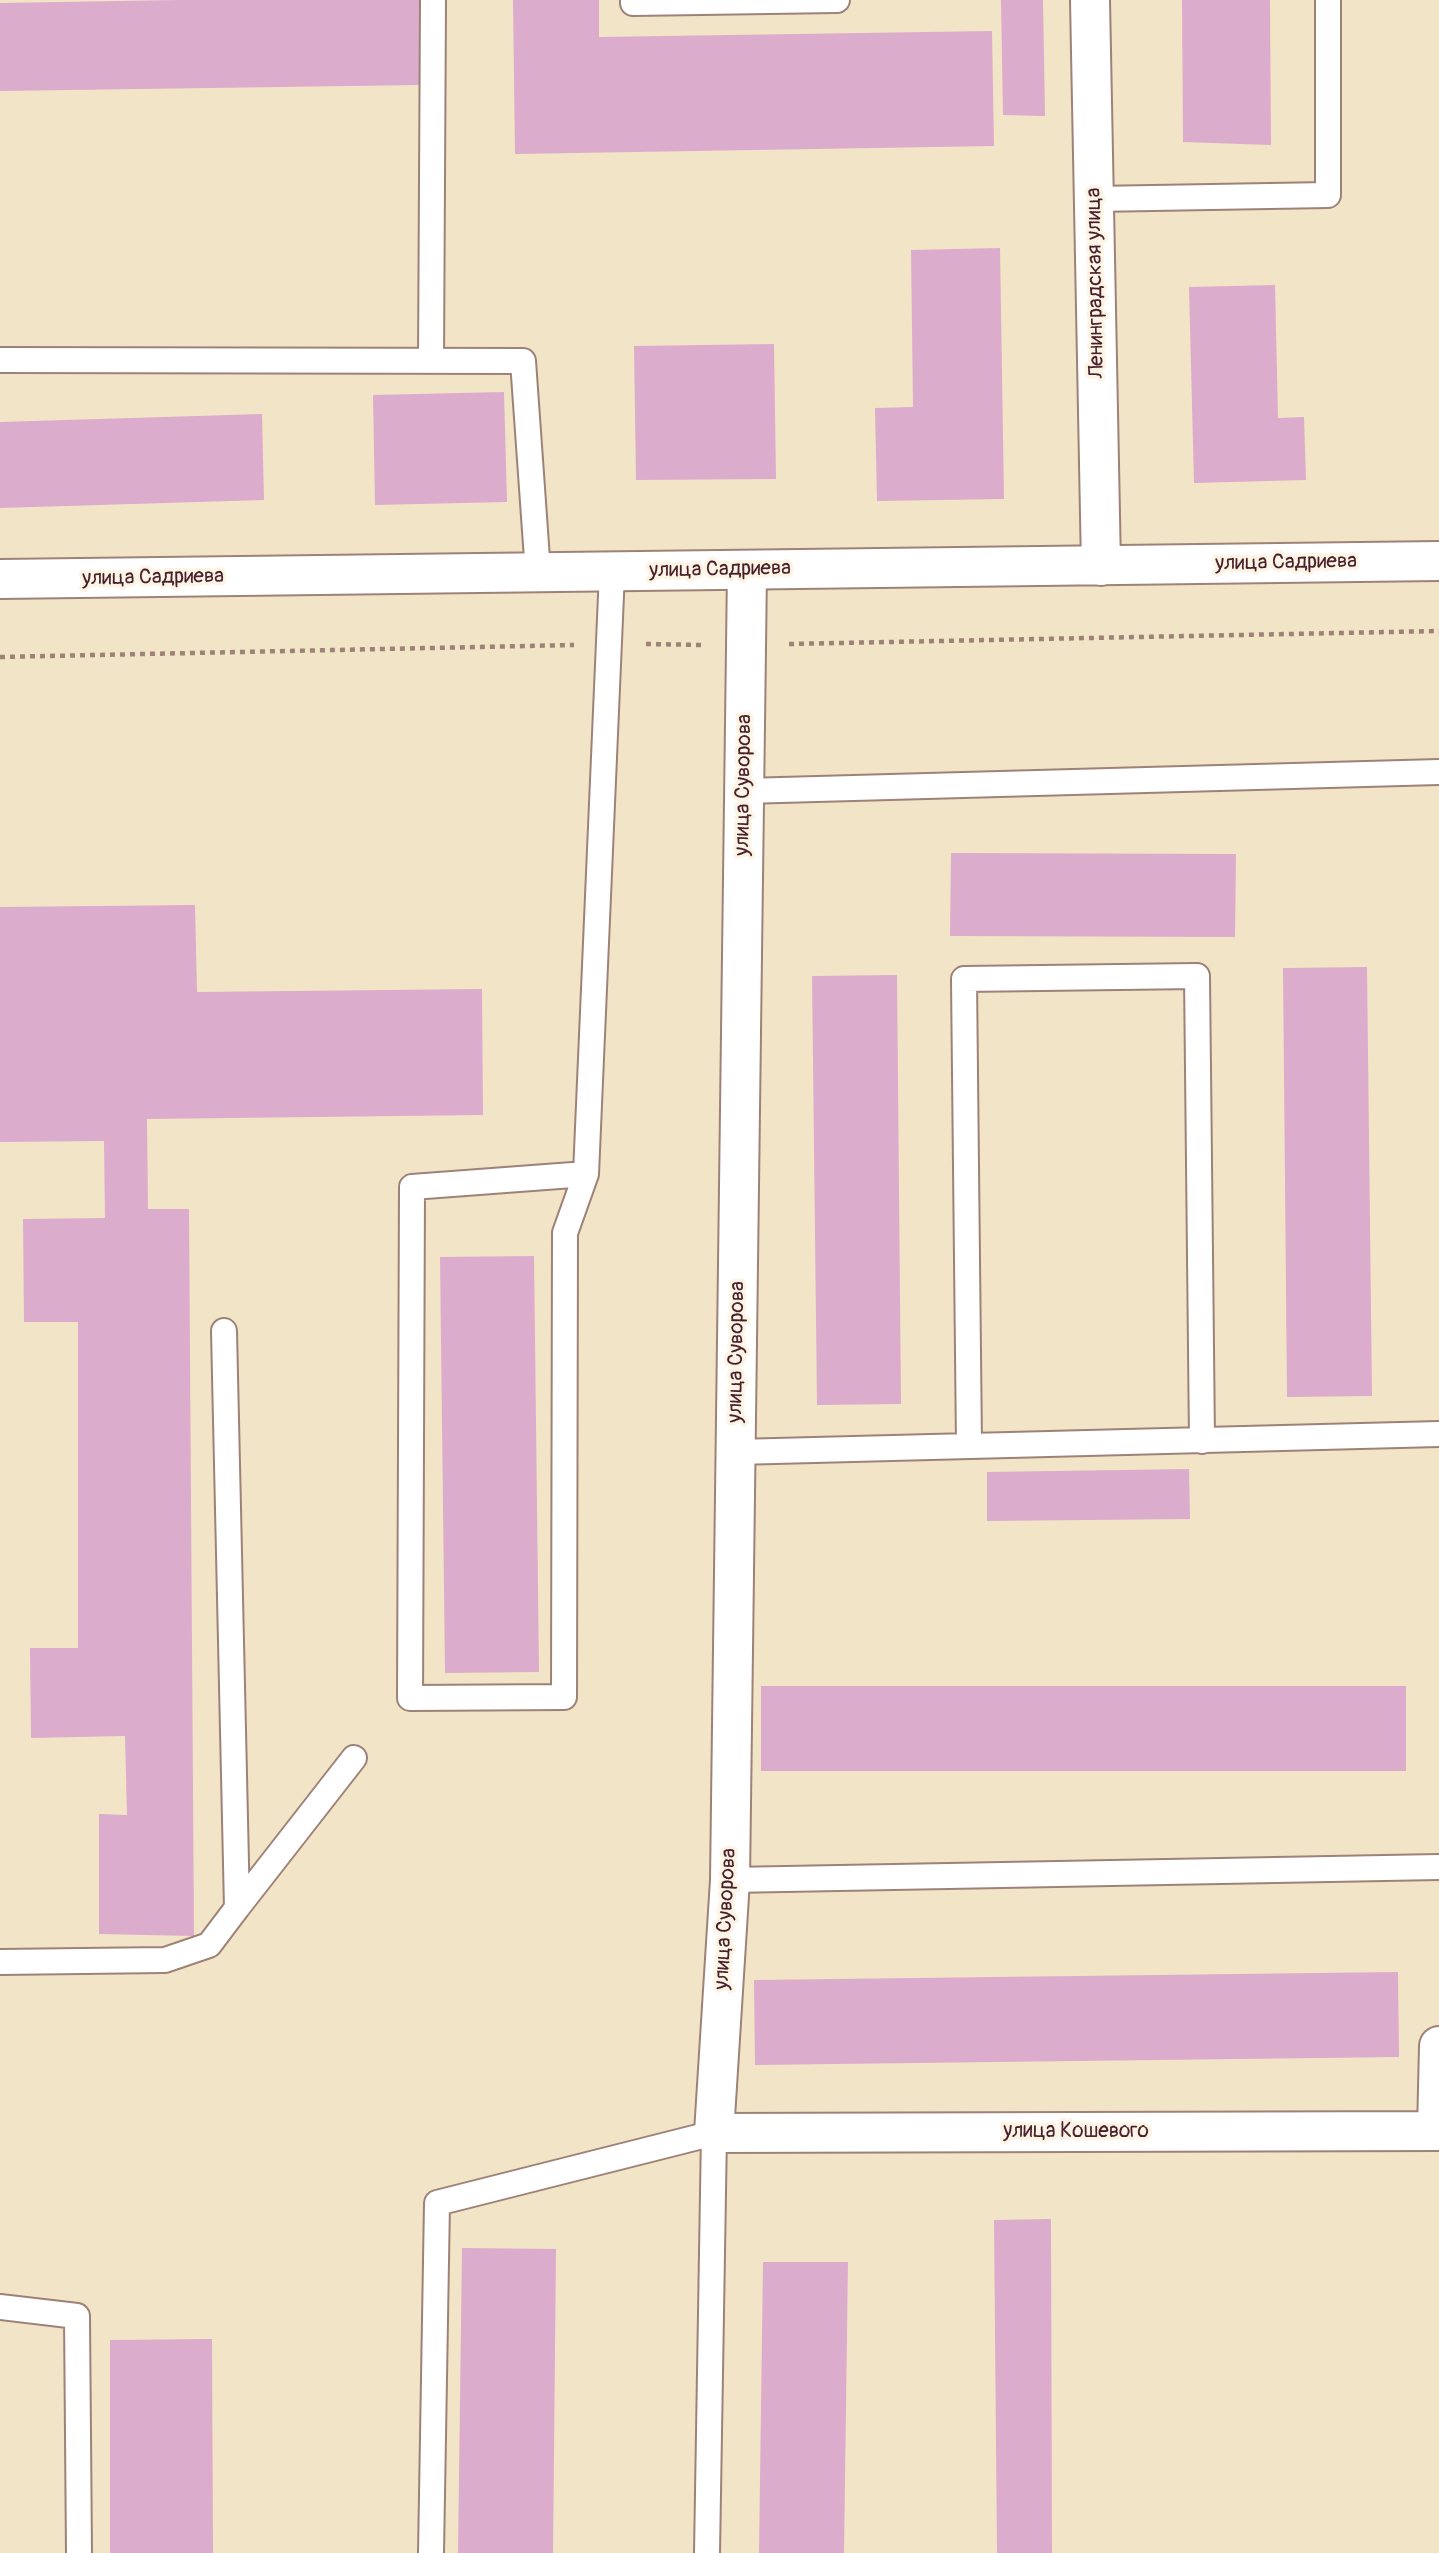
<!DOCTYPE html>
<meta charset="utf-8">
<style>
body{margin:0}
canvas{display:block;background:#f2e4c6}
</style>
<canvas width="1439" height="2553"></canvas>
<script>
const context = document.querySelector('canvas').getContext('2d');
context.lineJoin = 'round';
function paint(path, color) { context.fillStyle = color; context.fill(path, 'evenodd'); }
function trace(path, color, width, dash) { context.strokeStyle = color; context.lineWidth = width; context.lineCap = dash ? 'butt' : 'round'; context.setLineDash(dash || []); context.stroke(path); }
function drawText(font, color, halo, rows, align = 'center') {
  context.font = font + ' Pangolin,sans-serif'; context.lineWidth = 7; context.setLineDash([]); context.textBaseline = 'middle'; context.strokeStyle = halo; context.fillStyle = color; for (const [text, x, y, turn = 0] of rows) {
    context.save(); context.translate(x, y); context.rotate((+turn || 0) * Math.PI / 180); context.textAlign = isNaN(turn) ? turn : align; if (halo) context.strokeText(text, 0, 0); context.fillText(text, 0, 0); context.restore();
  }
}
paint(new Path2D(`
 M178 0H419L420 85 0 91V3Z
 M513 0H599V37L992 31 994 146 515 154Z
 M1001 0H1043L1045 116 1003 115Z
 M1182 0H1270L1271 145 1183 142Z
 M1000 248 1004 499 877 501 875 408 913 407 911 250Z
 M1275 285 1278 418 1304 417 1306 480 1194 483 1189 287Z
 M774 344 776 479 636 480 634 346Z
 M504 392 507 502 375 505 373 395Z
 M262 414 264 500 0 508V422Z
 M951 853 1236 854 1235 937 950 936Z
 M195 905 197 992 482 989 483 1115 147 1119 148 1209H189L194 1936 99 1934V1814L127 1815 125 1736 31 1738 30 1648H78V1322H24L23 1219 105 1218 104 1141 0 1142V907Z
 M1367 967 1372 1396 1287 1397 1283 968Z
 M897 975 901 1404 817 1405 812 976Z
 M534 1256 539 1672 445 1673 440 1257Z
 M1189 1469 1190 1519 987 1521V1472Z
 M761 1686H1406V1771H761Z
 M1398 1972 1399 2057 755 2065 754 1980Z
 M1051 2219 1052 2553H997L994 2220Z
 M462 2248 556 2249 553 2553H458Z
 M763 2262H848L844 2553H759Z
 M212 2339 213 2553H110V2340Z`), '#dcaccd');
const lane = new Path2D(`
 M633 0V3L837 0
 M1094 199 1328 195V0
 M0 360 523 361 538 573
 M431 361 433 0
 M744 791 1439 772
 M586 1174 412 1187 410 1698 564 1697 565 1233 586 1174 612 572
 M969 1446 964 979 1197 976 1202 1441
 M736 1452 1439 1434
 M730 1880 1439 1867
 M237 1908 354 1758
 M0 1962 165 1960 209 1945 237 1908 224 1331
 M0 2307 77 2316 79 2553
 M431 2553 437 2203 714 2133 707 2553`);
const street = new Path2D(`
 M747 570 730 1880 714 2133 1439 2131
 M1437 2131 1439 2046`);
const secondary = new Path2D(`
 M1090 0 1101 566
 M0 579 1439 561`);
trace(lane, '#9e8278', 28);
trace(street, '#9e8278', 42);
trace(secondary, '#9e8278', 42);
trace(new Path2D(`
 M646 644 703 645
 M789 644 1439 631
 M0 657 574 645`), '#9e8278', 4.5, [5, 5]);
trace(lane, '#fff', 24);
trace(street, '#fff', 38);
trace(secondary, '#fff', 38);
drawText('21px', '#4a1f2b', '#fcf5e5', [
 ["Ленинградская улица",1096,283,-91],
 ["улица Садриева",1286,563,-1],
 ["улица Садриева",720,570,-1],
 ["улица Садриева",153,578,-1],
 ["улица Суворова",744,785,-89],
 ["улица Суворова",737,1352,-89],
 ["улица Суворова",726,1919,-87],
 ["улица Кошевого",1076,2132]
]);
</script>
